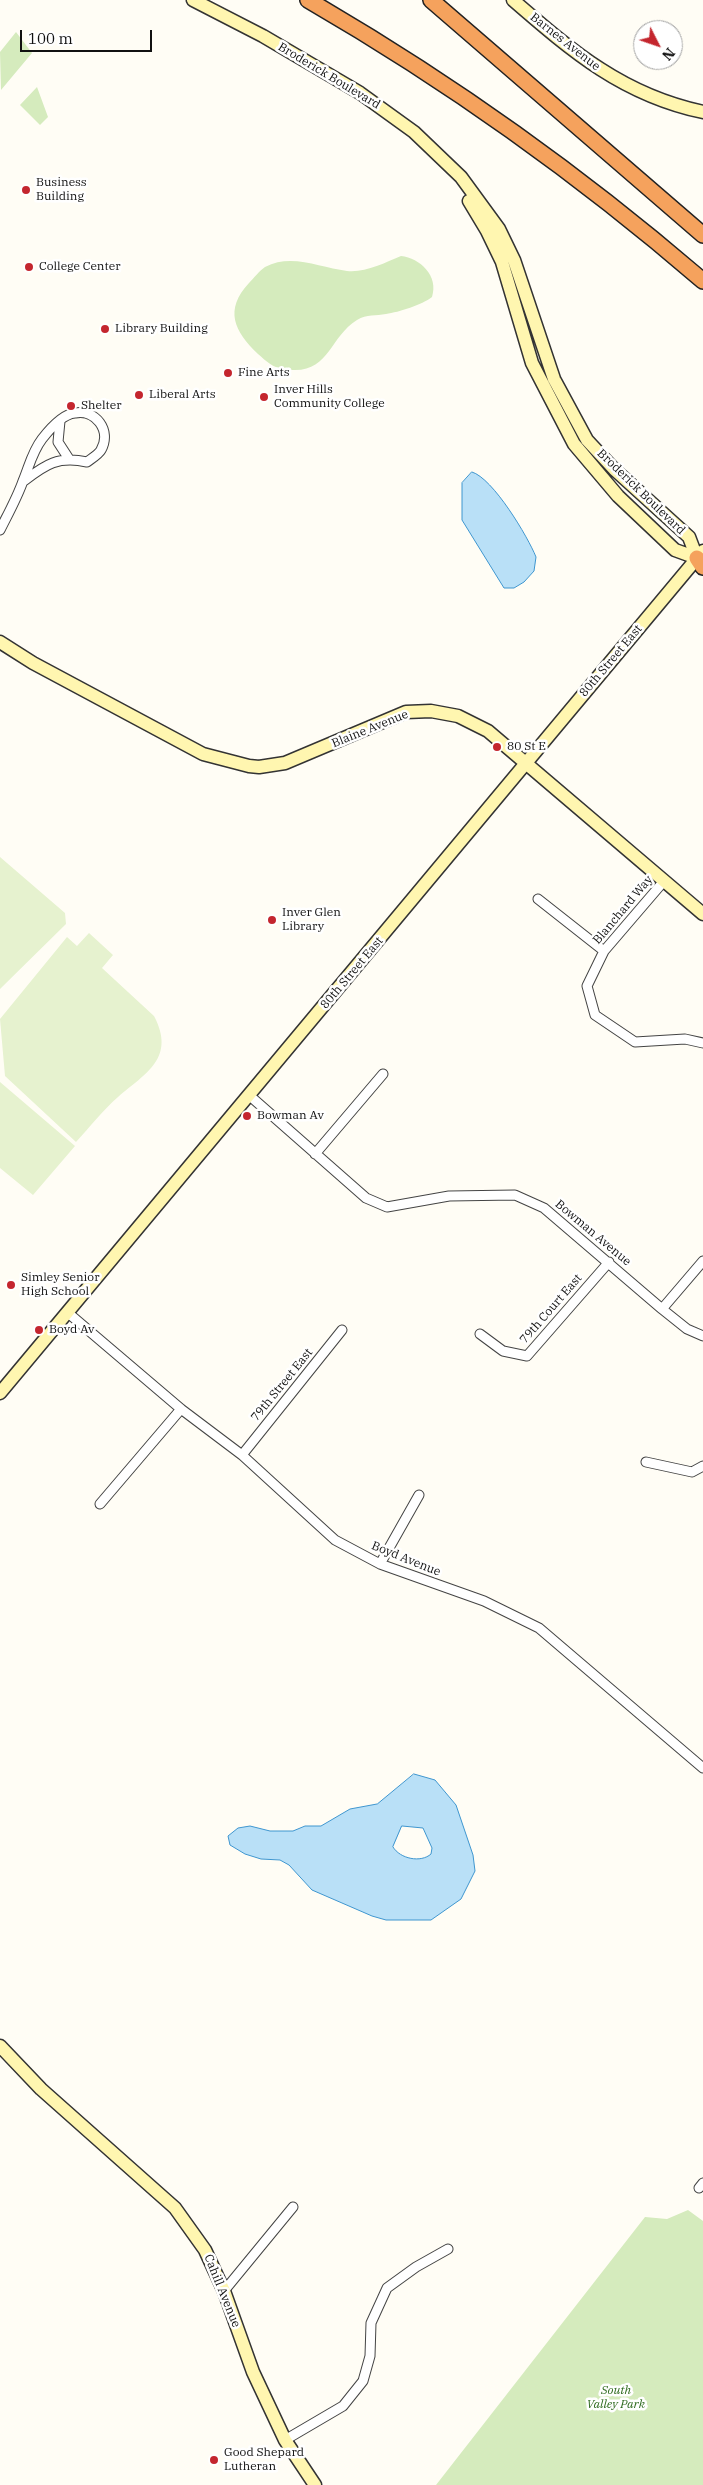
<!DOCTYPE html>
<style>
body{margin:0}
#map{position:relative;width:703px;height:2485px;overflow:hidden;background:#fffdf5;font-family:"IBM Plex Serif",serif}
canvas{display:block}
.north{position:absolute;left:633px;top:20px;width:50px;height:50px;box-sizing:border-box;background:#fff;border:1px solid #a0a0a0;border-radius:50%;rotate:131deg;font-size:14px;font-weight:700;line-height:20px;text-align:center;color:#111}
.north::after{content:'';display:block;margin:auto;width:18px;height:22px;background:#c4262e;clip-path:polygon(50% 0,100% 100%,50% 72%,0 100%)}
.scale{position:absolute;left:20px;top:30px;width:132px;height:22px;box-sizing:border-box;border:2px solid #111;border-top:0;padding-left:6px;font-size:15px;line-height:18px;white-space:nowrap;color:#111;-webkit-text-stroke:4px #fff;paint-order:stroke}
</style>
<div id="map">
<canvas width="703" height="2485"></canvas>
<div class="north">N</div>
<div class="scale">100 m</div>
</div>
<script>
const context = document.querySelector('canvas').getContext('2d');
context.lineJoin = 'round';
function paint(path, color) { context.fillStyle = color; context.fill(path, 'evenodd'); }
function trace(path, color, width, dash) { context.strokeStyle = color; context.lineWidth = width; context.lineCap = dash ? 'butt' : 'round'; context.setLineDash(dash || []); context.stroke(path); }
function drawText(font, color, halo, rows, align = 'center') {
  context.font = font + ' "IBM Plex Serif",serif'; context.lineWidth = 5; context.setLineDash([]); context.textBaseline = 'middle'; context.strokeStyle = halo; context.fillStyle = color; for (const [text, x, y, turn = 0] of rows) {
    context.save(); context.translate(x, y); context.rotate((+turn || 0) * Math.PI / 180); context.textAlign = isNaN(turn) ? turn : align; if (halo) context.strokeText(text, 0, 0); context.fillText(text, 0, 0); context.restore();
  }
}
paint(new Path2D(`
 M16 32 32 53 1 90 0 52Z
 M37 87 48 117 40 125 20 105Z
 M401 256C420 258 439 276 432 297 422 305 399 312 386 314 376 316 367 314 357 320 328 338 329 377 284 369 273 368 266 361 258 354 234 331 224 310 249 283 254 278 259 271 265 267 292 253 320 268 347 271 365 273 384 263 401 256Z
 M688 2210 703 2221V2485H436L645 2217 667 2219Z`), '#d5ebbd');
paint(new Path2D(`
 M0 857 65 913 66 924 0 989Z
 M89 933 113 955 102 968 154 1016C176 1058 146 1073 118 1097 103 1110 90 1127 76 1142L5 1076 0 1019 67 937 77 946Z
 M0 1082 75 1146 33 1195 0 1168Z`), '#e6f2cf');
const water = new Path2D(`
 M472 472C493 478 528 537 536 557L534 571 524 582 514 588H504L462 520V483Z
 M414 1774 435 1780 456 1805 473 1855 475 1871 461 1899 431 1920H386L372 1916 312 1890 289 1865 280 1860 261 1859 245 1854 230 1845 228 1836 238 1828 250 1826 270 1831H293L305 1826H321L350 1809 377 1804ZM402 1826 423 1828 432 1848 431 1854C421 1863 400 1859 393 1847Z`);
paint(water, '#b9e0f7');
trace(water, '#3f96cf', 1);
const street = new Path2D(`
 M60 421 58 442 69 459
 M0 530C8 514 17 498 23 481 29 467 32 452 42 439 49 430 63 414 75 413 95 409 112 430 101 450 99 454 91 459 87 462 58 456 46 464 24 481
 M664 881 604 951 587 986 595 1015 635 1042 685 1039 703 1043
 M538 899 604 951
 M250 1096 366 1198 387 1207 449 1196 515 1195 544 1208 662 1309 687 1329 703 1336
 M315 1154 383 1074
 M662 1309 703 1261
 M67 1312 181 1409 242 1455 335 1540 380 1564 484 1601 539 1628 703 1768
 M480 1334 503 1351 527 1356 609 1262
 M242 1455 342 1330
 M646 1462 692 1472 703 1466
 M100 1504 181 1409
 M380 1564 419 1495
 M699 2188 703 2183
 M224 2291 293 2207
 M285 2440 343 2406 363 2381 370 2356 371 2323 387 2288 416 2267 448 2249`);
const secondary = new Path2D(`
 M193 0 263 36 360 93 414 132 461 177 499 229 514 260 554 379 587 440 614 469 689 537 697 558
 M513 0C573 52 623 95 703 112
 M469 201 487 231 502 262 532 363 574 444 618 496 675 550 697 558
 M0 642 33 663 203 754 249 766 259 767 285 763 406 712 431 711 458 716 488 731 703 914
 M0 1393 703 551
 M0 2046 41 2089 175 2208 205 2250 224 2291 253 2372 285 2440 315 2485`);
const highway = new Path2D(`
 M308 0C448 81 580 175 703 281
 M431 0 703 235
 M697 558 703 567`);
trace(street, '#444', 11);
trace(secondary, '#333', 15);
trace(highway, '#222', 18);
trace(street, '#fff', 9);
trace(secondary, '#fff6b0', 12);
trace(highway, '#f5a25d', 15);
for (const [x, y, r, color] of [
 [26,190,5,"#c4262e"],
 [29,267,5,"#c4262e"],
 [105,329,5,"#c4262e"],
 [228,373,5,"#c4262e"],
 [139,395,5,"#c4262e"],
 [264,397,5,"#c4262e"],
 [71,406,5,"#c4262e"],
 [497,747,5,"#c4262e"],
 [272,920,5,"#c4262e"],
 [247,1116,5,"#c4262e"],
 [11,1285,5,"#c4262e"],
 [39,1330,5,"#c4262e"],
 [214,2460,5,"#c4262e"]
]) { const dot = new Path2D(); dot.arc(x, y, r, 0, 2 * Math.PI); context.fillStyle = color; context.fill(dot); trace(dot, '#fff', 2); }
drawText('12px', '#111', '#fff', [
 ["Barnes Avenue",565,42,38],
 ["Broderick Boulevard",329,76,31],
 ["Broderick Boulevard",641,492,44],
 ["80th Street East",611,661,-50],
 ["Blaine Avenue",370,729,-22],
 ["Blanchard Way",623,910,-50],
 ["80th Street East",352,973,-50],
 ["Bowman Avenue",593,1233,40],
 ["79th Court East",551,1309,-49],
 ["79th Street East",282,1385,-51],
 ["Boyd Avenue",406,1559,22],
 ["Cahill Avenue",222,2291,68]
]);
drawText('12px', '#111', '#fff', [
 ["Business",36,183],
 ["Building",36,197],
 ["College Center",39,267],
 ["Library Building",115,329],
 ["Fine Arts",238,373],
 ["Inver Hills",274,390],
 ["Community College",274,404],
 ["Liberal Arts",149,395],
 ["Shelter",81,406],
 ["80 St E",507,747],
 ["Inver Glen",282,913],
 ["Library",282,927],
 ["Bowman Av",257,1116],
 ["Simley Senior",21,1278],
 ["High School",21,1292],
 ["Boyd Av",49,1330],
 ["Good Shepard",224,2453],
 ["Lutheran",224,2467]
], 'left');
drawText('italic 12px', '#2f6b1f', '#fff', [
 ["South",616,2391],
 ["Valley Park",616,2405]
]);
</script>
